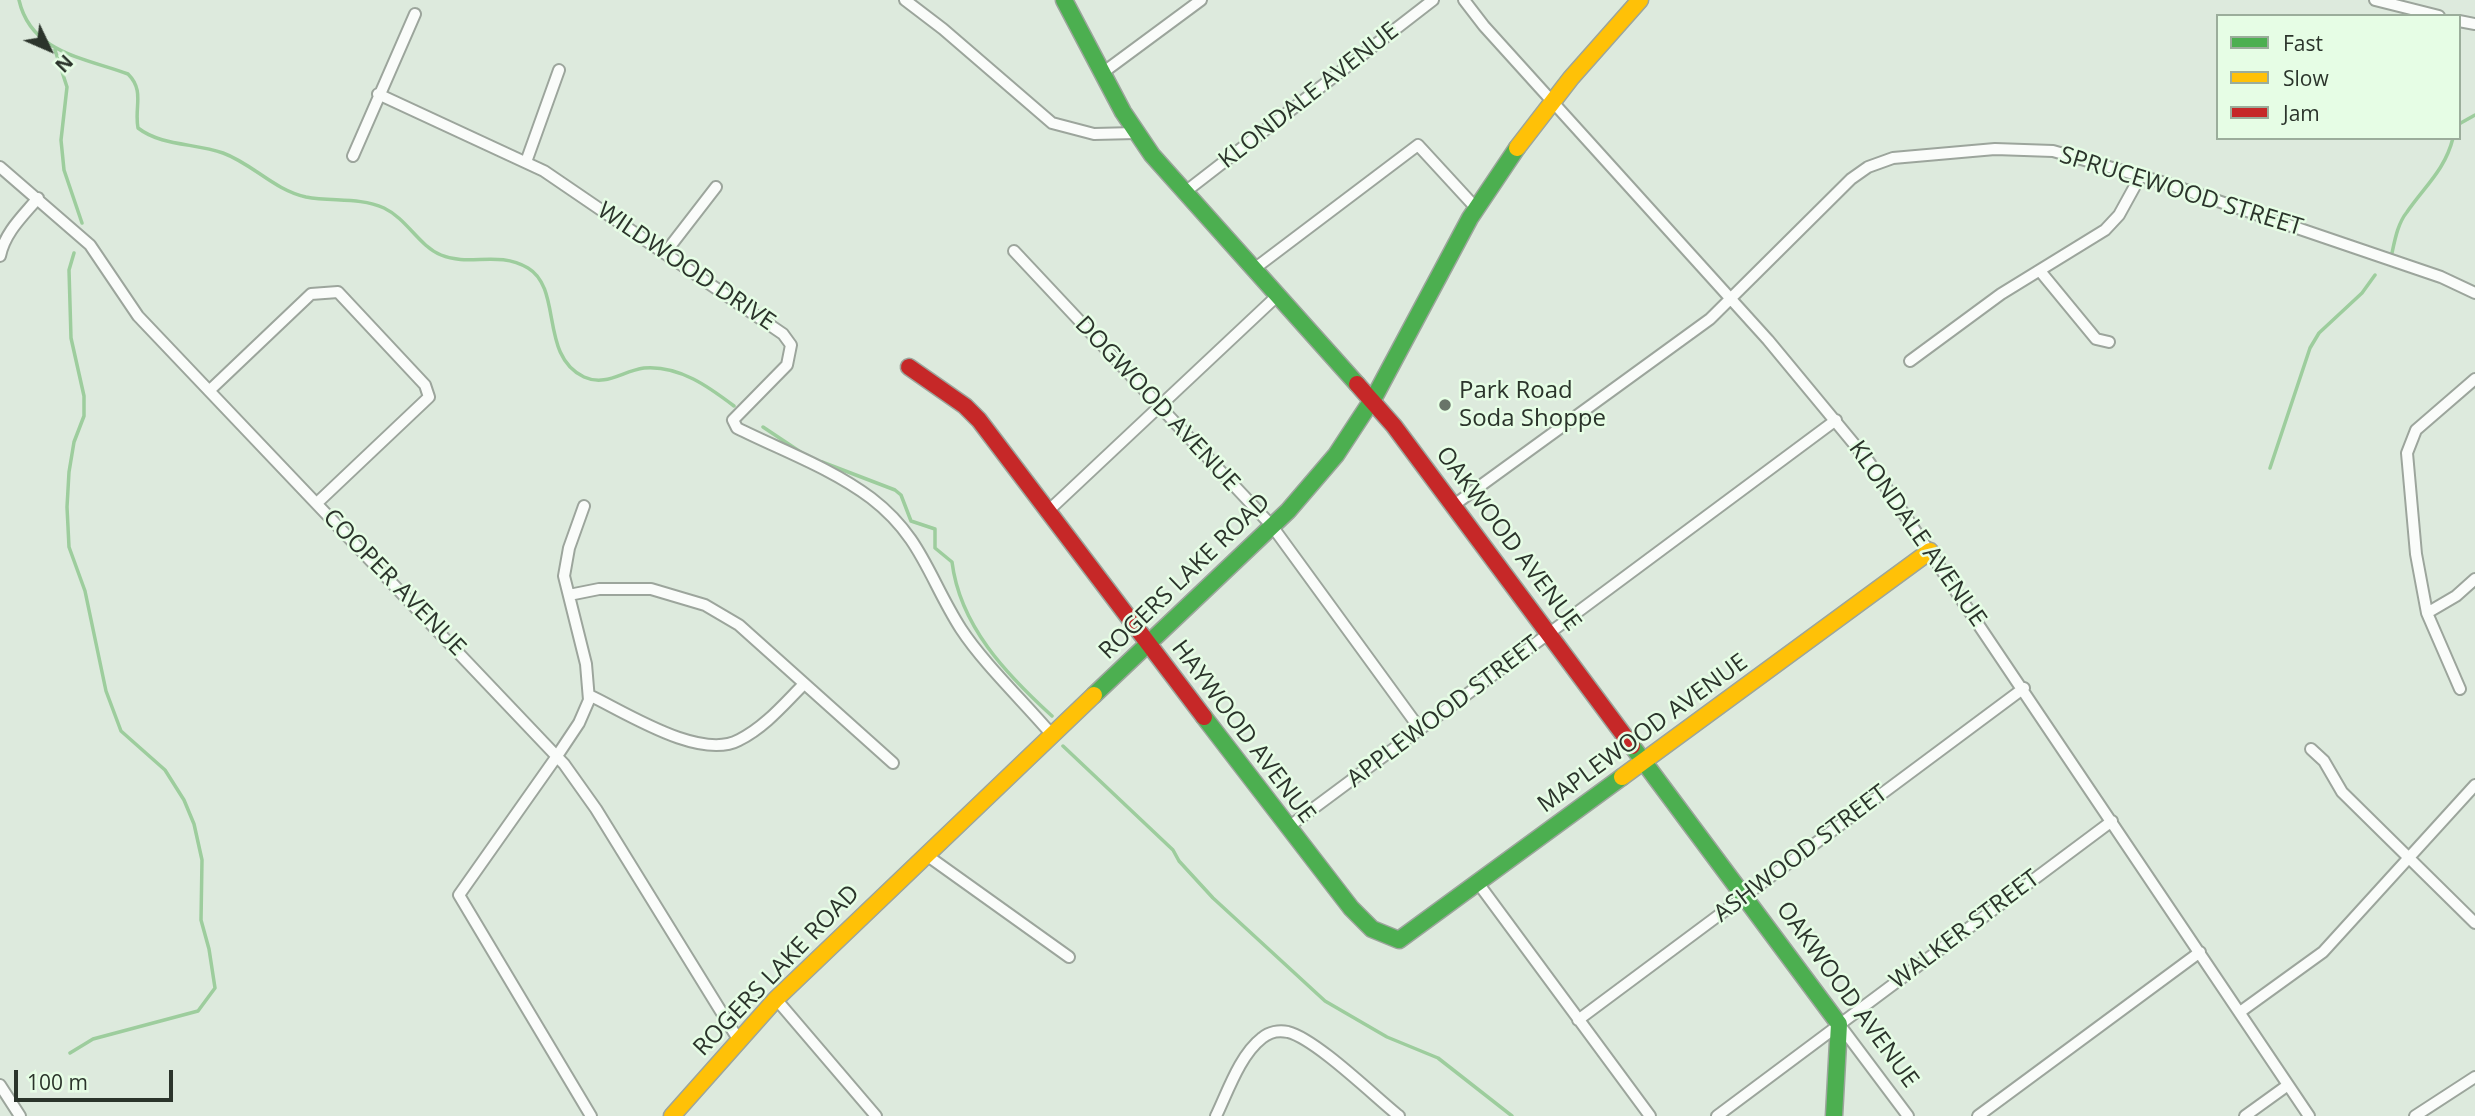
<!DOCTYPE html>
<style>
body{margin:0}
#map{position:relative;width:2475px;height:1116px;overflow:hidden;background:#ddeadd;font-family:"Open Sans",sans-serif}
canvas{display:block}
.legend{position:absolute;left:2216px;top:14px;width:245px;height:126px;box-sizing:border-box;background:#e6fde5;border:2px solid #9bad9b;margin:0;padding:9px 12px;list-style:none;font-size:21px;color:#2b342b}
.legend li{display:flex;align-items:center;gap:14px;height:35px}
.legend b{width:35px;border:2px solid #9bad9b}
.north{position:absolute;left:14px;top:14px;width:70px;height:70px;-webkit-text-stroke:5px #e6fde5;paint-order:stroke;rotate:134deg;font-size:19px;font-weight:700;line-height:28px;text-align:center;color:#2b342b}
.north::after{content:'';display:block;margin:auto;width:24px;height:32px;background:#2b342b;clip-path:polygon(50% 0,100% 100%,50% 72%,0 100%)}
.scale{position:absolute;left:14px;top:1070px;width:159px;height:32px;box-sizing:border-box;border:4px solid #2b342b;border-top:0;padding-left:9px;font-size:21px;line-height:24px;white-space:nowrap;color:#2b342b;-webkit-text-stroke:5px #e6fde5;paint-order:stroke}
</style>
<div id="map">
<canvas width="2475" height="1116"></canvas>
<ul class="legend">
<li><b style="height:9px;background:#4caf50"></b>Fast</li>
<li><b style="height:9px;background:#ffc107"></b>Slow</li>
<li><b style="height:9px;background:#c62828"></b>Jam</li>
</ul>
<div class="north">N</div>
<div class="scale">100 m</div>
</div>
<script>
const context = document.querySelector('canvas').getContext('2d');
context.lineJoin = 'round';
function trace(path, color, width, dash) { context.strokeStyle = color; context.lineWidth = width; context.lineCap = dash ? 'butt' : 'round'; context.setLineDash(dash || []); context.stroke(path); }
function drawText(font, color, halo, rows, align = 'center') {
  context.font = font + ' "Open Sans",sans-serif'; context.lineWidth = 5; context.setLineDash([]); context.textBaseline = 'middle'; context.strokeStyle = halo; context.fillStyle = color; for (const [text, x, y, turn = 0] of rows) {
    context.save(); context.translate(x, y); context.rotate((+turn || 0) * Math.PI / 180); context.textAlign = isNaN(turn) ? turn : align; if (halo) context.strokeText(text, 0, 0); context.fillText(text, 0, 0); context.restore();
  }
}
trace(new Path2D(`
 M19 0C31 53 85 58 128 74 145 91 134 107 138 128 161 146 195 143 223 153 253 164 274 190 306 197 333 202 359 197 384 208 407 219 419 246 441 255 470 267 497 250 528 268 563 289 539 356 584 377 606 387 622 371 644 368 679 365 709 387 734 406
 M55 50 67 87 61 140 64 170 82 223
 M2459 124 2475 115
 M2392 253C2395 239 2398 223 2407 212 2425 186 2445 170 2453 138
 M763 427 805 455
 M822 462 895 490 901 495 911 521 935 529V548L952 562C960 626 1006 674 1052 716
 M2270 468 2310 348 2319 333 2362 293 2375 275
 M1063 746 1173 850 1179 861 1213 898 1325 1001 1387 1037 1438 1058 1512 1116
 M70 1053 93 1039 198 1011 215 988 209 949 201 920 202 860 194 824 184 800 165 770 121 731 106 691 85 591 69 547 67 507 69 472 74 442 84 416V396L71 338 69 270 74 253`), '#9dcd9d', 3.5);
const street = new Path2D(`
 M905 0 943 29 1052 123 1094 134 1136 133
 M1464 0 1484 26 1768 340 1869 462 2309 1116
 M2375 0 2439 16
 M2459 21 2475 24
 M1101 74 1201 0
 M378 94 544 171 783 334 791 345 787 365 733 420 737 428C781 450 831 468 871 498 922 537 929 579 961 629 984 664 1024 702 1052 735
 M353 156 415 14
 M526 162 559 70
 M0 167 90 245 138 316 564 764 596 809 738 1039
 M1185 192 1433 0
 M1014 251 1272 526 1420 729
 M665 253 716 187
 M0 256C5 232 23 216 38 198
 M1254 269 1418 145 1476 208
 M2040 271 2096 339 2109 342
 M1910 361 2001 294 2105 230 2119 215 2141 175
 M210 390 311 294 338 292 425 385 429 397 317 503
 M1454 505 1710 319 1851 179 1868 167 1893 158 1995 149 2053 151 2165 183 2441 277 2475 293
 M584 506 569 548 564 576 586 664 589 700 579 723 557 756 459 895 591 1116
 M1047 512 1277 296
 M569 595 599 589H651L705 605 739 625 893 763
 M2427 613 2456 596 2475 579
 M2460 689 2427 613 2416 554 2407 453 2416 430 2475 379
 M589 695C625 712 700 761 739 740 765 727 784 704 804 684
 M2311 749 2324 761 2342 792 2475 923
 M1287 828 1836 420
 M925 854 1069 957
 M1478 883 1650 1116
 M776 999 876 1116
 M2240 1012 2323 952 2475 785
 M1578 1020 2024 688
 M1839 1024 1908 1116
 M0 1085 20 1116
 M1216 1116C1228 1091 1240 1055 1262 1038 1269 1032 1279 1030 1288 1032 1316 1039 1374 1096 1399 1116
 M1717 1116 2112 821
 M1978 1116 2200 952
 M2245 1116 2288 1085
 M2415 1116 2475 1077`);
const fast = new Path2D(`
 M1064 0 1123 112 1152 155 1357 384
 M1094 695 1288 511 1336 455 1376 394 1470 218 1517 148
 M1204 717 1351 908 1372 929 1399 940 1622 777
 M1632 746 1839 1024 1834 1116`);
const slow = new Path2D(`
 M1517 148 1571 78 1640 0
 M1622 777 1930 551
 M672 1116 776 999 1094 695`);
const jam = new Path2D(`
 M909 367 965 406 979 420 1204 717
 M1357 384 1394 426 1632 746`);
trace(street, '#9ca59c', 14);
trace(fast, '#9ca59c', 19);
trace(slow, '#9ca59c', 19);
trace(jam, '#9ca59c', 19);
trace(street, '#fafcfa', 10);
trace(fast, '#4caf50', 16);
trace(slow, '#ffc107', 16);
trace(jam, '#c62828', 16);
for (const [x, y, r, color] of [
 [1445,405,7,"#697469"]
]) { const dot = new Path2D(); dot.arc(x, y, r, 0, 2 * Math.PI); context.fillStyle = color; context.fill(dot); trace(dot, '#e6fde5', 2.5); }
drawText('24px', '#2b342b', '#e6fde5', [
 ["KLONDALE AVENUE",1309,96,-38],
 ["SPRUCEWOOD STREET",2181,192,17],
 ["WILDWOOD DRIVE",686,267,34],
 ["DOGWOOD AVENUE",1157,404,47],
 ["KLONDALE AVENUE",1917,534,55],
 ["OAKWOOD AVENUE",1508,539,53],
 ["ROGERS LAKE ROAD",1185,577,-44],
 ["COOPER AVENUE",394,583,46],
 ["APPLEWOOD STREET",1444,712,-37],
 ["HAYWOOD AVENUE",1243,732,53],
 ["MAPLEWOOD AVENUE",1643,734,-36],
 ["ASHWOOD STREET",1801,854,-37],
 ["WALKER STREET",1965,930,-37],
 ["ROGERS LAKE ROAD",777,971,-46],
 ["OAKWOOD AVENUE",1847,995,54]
]);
drawText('24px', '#2b342b', '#e6fde5', [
 ["Park Road",1459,391],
 ["Soda Shoppe",1459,419]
], 'left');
</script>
